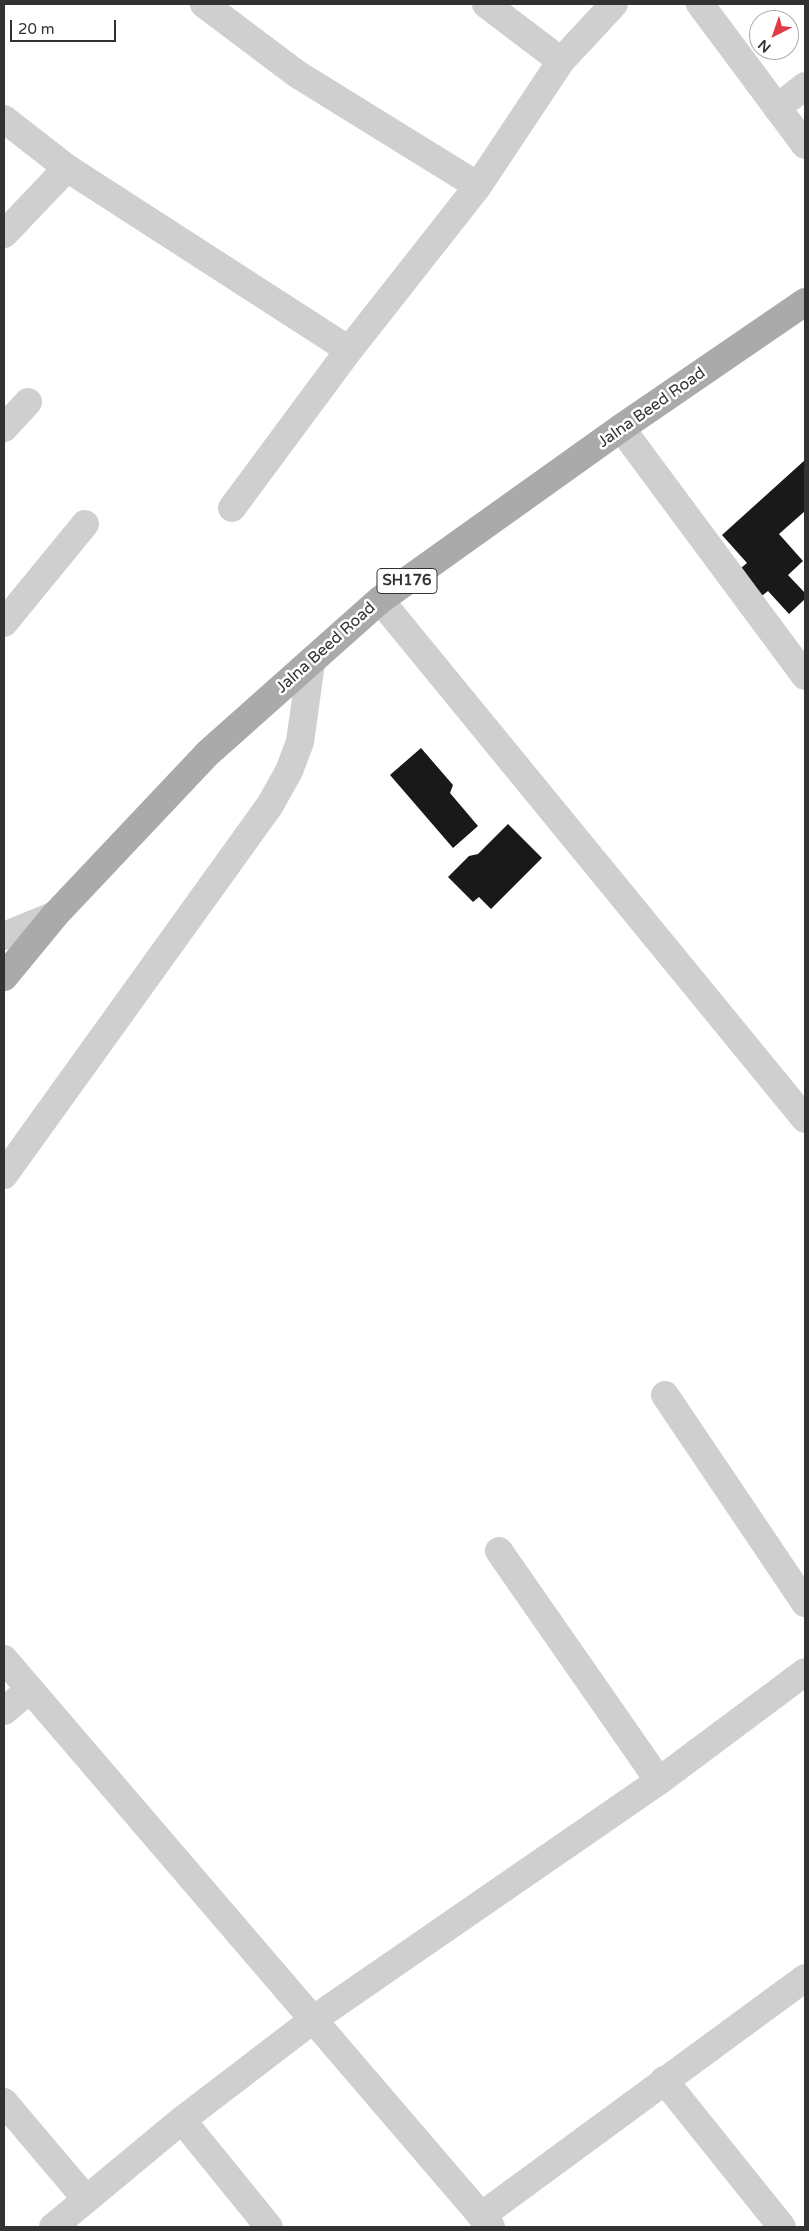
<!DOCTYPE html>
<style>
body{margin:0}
#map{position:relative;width:809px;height:2231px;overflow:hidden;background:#fff;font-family:"Varela Round",sans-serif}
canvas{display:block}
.frame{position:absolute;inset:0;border:5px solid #323232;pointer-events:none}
.north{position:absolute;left:749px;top:10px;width:50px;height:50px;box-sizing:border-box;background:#fff;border:1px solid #adadad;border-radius:50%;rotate:221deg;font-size:14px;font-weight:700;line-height:20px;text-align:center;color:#323232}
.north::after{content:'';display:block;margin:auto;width:18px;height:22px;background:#e23a47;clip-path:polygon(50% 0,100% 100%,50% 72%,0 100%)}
.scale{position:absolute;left:10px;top:20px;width:106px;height:22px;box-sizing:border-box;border:2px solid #323232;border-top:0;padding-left:6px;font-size:15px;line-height:18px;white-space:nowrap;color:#323232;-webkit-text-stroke:4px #fff;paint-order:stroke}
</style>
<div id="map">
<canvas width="809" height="2231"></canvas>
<div class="frame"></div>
<div class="north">N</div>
<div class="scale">20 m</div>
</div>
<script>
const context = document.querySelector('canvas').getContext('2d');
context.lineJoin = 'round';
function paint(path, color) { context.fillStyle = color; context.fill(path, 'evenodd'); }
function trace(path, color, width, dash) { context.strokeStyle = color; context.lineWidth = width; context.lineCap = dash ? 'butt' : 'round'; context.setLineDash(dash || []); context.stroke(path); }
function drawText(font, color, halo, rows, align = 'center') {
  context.font = font + ' "Varela Round",sans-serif'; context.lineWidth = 5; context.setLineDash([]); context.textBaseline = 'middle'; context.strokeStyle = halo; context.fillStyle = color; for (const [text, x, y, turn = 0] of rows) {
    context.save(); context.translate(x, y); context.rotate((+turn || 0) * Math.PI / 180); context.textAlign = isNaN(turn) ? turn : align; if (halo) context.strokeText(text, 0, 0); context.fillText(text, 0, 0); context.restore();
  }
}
paint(new Path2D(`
 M805 460V511L779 534 803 561 788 575 805 593V599L789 614 768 591 759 598 735 573 747 563 722 535Z
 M421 748 453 785 450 793 478 826 453 848 390 775Z
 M508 824 542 858 491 909 479 897 473 902 448 877 469 856 478 854Z`), '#191919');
trace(new Path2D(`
 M204 4 297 74 478 186
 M486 4 561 61
 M700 4 805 145
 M777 108 805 86
 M4 119 67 168 349 350
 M4 234 67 168
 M4 428 28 402
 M621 428 805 676
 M232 508 349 350 478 186 561 61 614 4
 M380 600 805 1119
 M4 623 85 524
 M4 936 55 915
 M4 1175 270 805 289 771 300 742 311 663
 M665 1395 805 1603
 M499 1551 659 1781
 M4 1659 491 2227
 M4 1711 30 1689
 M664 2080 782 2227
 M4 2102 86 2199
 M182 2120 269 2227
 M481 2216 805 1978
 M53 2227 182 2120 314 2019 659 1781 805 1672`), '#cfcfcf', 28);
trace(new Path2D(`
 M4 977 55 915 208 753 380 600 621 428 805 302`), '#aaa', 28);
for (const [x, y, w] of [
 [407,581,60]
]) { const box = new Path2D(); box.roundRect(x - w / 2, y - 12.5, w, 25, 4); context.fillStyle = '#fff'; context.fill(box); trace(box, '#323232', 1); }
drawText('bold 15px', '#323232', null, [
 ["SH176",407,581]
]);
drawText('16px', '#323232', '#fff', [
 ["Jalna Beed Road",652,408,-35],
 ["Jalna Beed Road",326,648,-42]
]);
</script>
